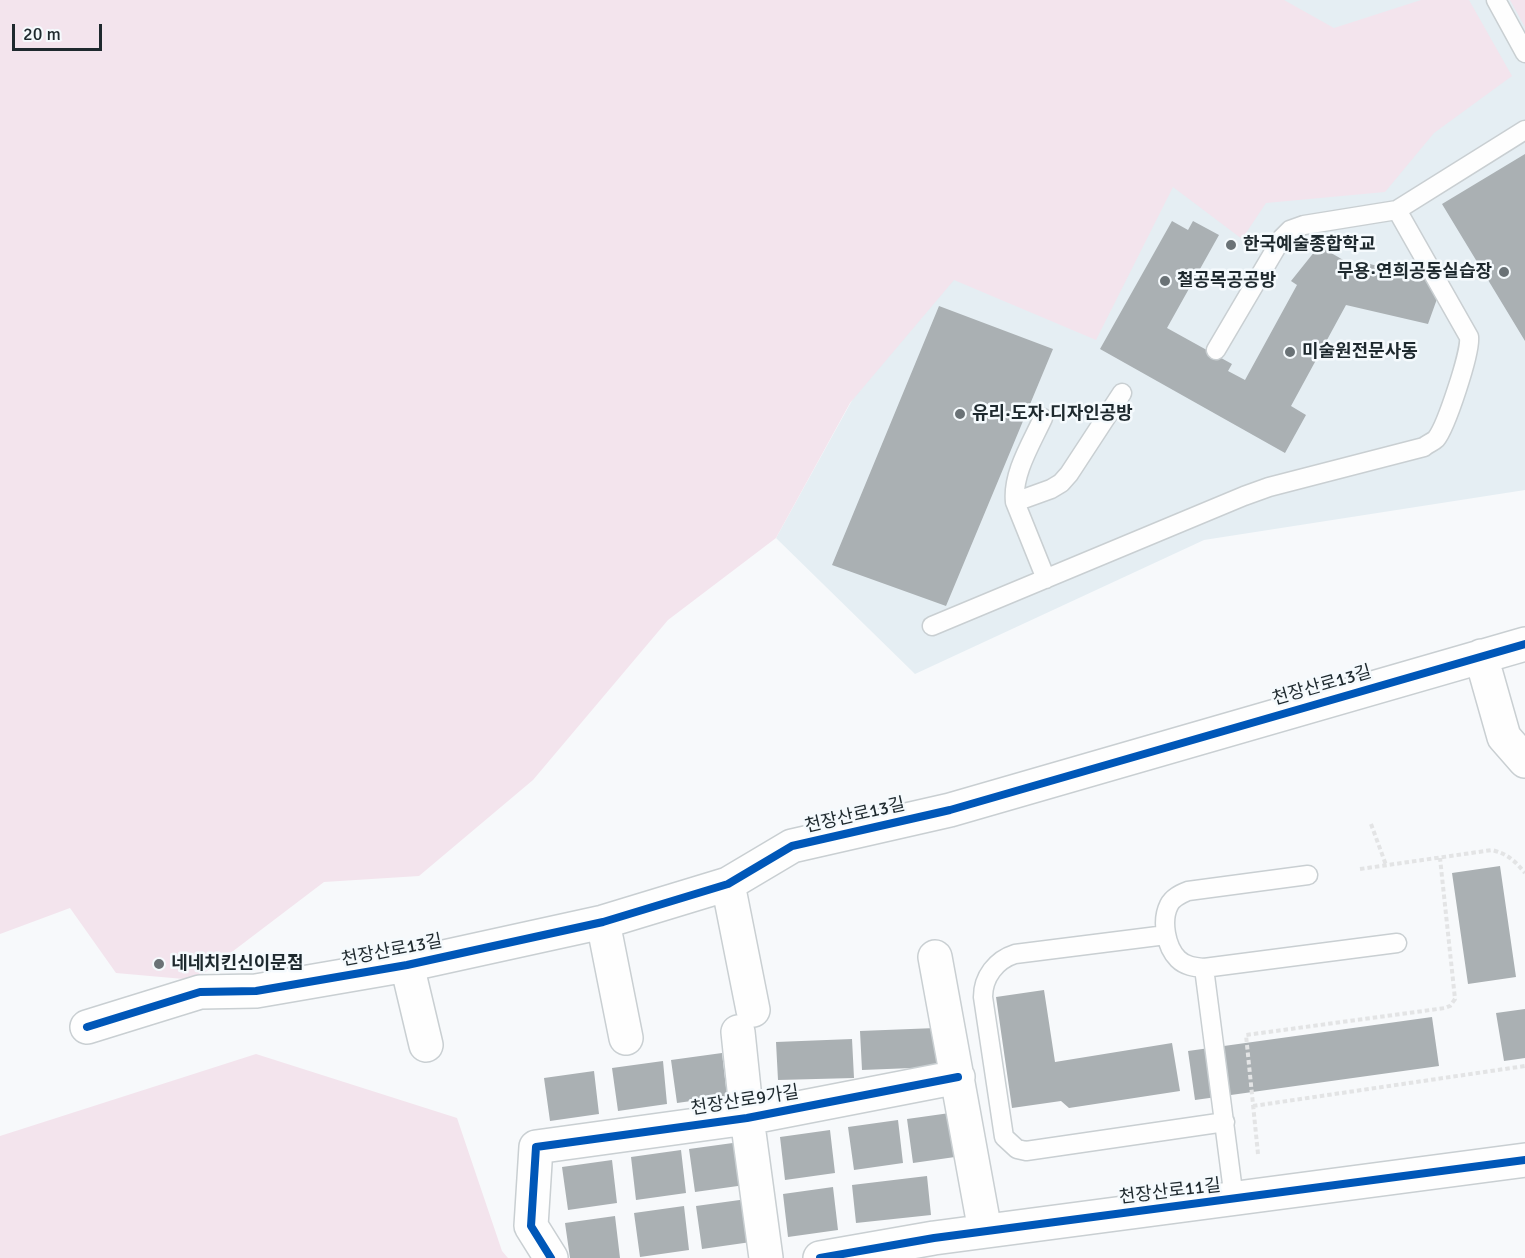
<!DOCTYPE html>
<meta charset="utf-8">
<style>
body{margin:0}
#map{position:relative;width:1525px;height:1258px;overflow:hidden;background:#f7f9fb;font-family:Signika,sans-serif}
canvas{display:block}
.scale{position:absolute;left:12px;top:24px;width:90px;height:27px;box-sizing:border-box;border:3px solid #1e292e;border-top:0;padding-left:8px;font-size:18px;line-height:21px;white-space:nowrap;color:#1e292e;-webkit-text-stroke:4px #f5fafd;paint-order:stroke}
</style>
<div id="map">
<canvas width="1525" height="1258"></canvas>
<div class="scale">20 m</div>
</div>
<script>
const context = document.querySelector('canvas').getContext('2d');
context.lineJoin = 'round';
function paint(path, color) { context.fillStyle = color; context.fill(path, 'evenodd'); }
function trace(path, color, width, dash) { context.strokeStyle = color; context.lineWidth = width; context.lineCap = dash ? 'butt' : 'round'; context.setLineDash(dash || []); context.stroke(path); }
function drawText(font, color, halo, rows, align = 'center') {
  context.font = font + ' Signika,"Noto Sans KR",sans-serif'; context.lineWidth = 5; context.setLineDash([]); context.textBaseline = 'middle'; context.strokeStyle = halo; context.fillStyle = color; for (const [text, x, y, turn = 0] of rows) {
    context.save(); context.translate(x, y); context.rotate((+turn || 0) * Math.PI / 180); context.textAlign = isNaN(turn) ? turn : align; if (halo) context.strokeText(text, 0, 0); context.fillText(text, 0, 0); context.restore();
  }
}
paint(new Path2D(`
 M1073 0H1525V490L1204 540 915 674 776 538Z`), '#e5eef3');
paint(new Path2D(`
 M0 0H1284L1334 28 1421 0H1469L1512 76 1434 133 1385 192 1266 203 1242 239 1173 187 1096 340 954 280 850 403 776 538 668 620 533 780 419 876 324 882 195 980 116 973 70 908 0 934Z
 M1510 0H1525V27Z
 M256 1054 457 1118 502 1251 508 1258H0V1136Z`), '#f3e4ed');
paint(new Path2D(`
 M1525 154V341L1442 204Z
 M1172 221 1188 230 1193 221 1219 235 1167 328 1232 364 1228 371 1245 380 1297 285 1291 281 1319 246 1345 261 1369 268 1370 264 1429 280 1437 299 1428 324 1346 305 1291 406 1306 415 1285 453 1100 349Z
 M939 306 1053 349 946 606 832 565Z
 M1500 866 1516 977 1468 984 1452 873Z
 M1044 990 1055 1062 1172 1043 1180 1091 1069 1108 1061 1101 1012 1108 996 997Z
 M1525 1009V1058L1504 1061 1496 1013Z
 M1432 1017 1439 1066 1195 1100 1188 1051Z
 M936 1028 937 1067 862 1070 860 1031Z
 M852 1039 854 1078 778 1080 776 1042Z
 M722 1053 727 1096 677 1103 671 1060Z
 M663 1061 667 1104 618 1111 612 1068Z
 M594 1071 599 1114 550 1121 544 1078Z
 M957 1112 962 1156 913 1163 907 1119Z
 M898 1120 903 1163 854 1170 848 1127Z
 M830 1130 835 1173 785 1180 780 1137Z
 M740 1142 745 1185 695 1192 689 1149Z
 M681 1150 686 1193 636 1200 631 1157Z
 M612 1160 617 1203 568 1210 562 1167Z
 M927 1176 931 1215 856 1223 852 1185Z
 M833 1187 838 1230 788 1237 783 1194Z
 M747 1199 751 1242 702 1249 696 1206Z
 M684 1206 689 1250 640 1257 634 1213Z
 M615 1216 620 1258H570L565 1223Z`), '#aab0b3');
const lane = new Path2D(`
 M1496 0 1525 53
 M1216 350 1282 238 1290 230 1304 225 1397 210 1525 130
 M1043 418C1031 444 1012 474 1015 502L1046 579
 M1015 502 1051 489 1061 483 1069 474 1122 393
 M932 626 1244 496 1269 487 1424 447C1427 444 1433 442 1436 439 1446 427 1471 352 1469 337L1397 210
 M1308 875 1188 891C1181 894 1173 897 1169 905 1161 921 1166 947 1178 959 1185 966 1194 967 1204 968L1397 943
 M1166 935 1015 954C996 960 983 977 983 997L1004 1137 1017 1149 1026 1151 1225 1122
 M1204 968 1234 1199`);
const street = new Path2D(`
 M1481 656 1504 737 1525 761
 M728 884 753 1010
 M603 922 626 1038
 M935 957 985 1231
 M407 965 426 1045
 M87 1027 200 992 256 991 407 965 603 922 728 884 792 846 950 810 1525 644
 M738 1032 747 1118 766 1258
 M551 1258 531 1226 536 1147 747 1118 958 1077
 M820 1258 934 1238 1525 1160`);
trace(lane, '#c9cfd2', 21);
trace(street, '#c9cfd2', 36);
trace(new Path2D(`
 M1371 824 1386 865
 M1360 869 1492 850C1508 854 1515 861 1525 873
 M1253 1106 1525 1066
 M1258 1154 1246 1035 1445 1008 1450 1006 1455 999 1440 858`), '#e3e4e5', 4, [4.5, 3]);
trace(lane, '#fefefe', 18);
trace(street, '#fefefe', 33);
trace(new Path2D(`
 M87 1027 200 992 256 991 407 965 603 922 728 884 792 846 950 810 1525 644
 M551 1258 531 1226 536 1147 747 1118 958 1077
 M820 1258 934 1238 1525 1160`), '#0057b8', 8);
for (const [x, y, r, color] of [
 [1231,245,6,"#6a7276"],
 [1504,272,6,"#6a7276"],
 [1165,281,6,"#6a7276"],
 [1290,352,6,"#6a7276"],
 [960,414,6,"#6a7276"],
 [159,964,6,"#6a7276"]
]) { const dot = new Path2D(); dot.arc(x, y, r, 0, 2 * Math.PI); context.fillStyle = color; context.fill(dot); trace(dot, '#f5fafd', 2); }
drawText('bold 18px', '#1e292e', '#f5fafd', [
 ["한국예술종합학교",1243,245],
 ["무용·연희공동실습장",1492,272,"right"],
 ["철공목공공방",1177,281],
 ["미술원전문사동",1302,352],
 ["유리·도자·디자인공방",972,414],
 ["네네치킨신이문점",171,964]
], 'left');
drawText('18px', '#1e292e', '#f5fafd', [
 ["천장산로13길",1322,686,-16],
 ["천장산로13길",855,816,-13],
 ["천장산로13길",392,951,-11],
 ["천장산로9가길",745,1101,-9],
 ["천장산로11길",1170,1192,-7]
]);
</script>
